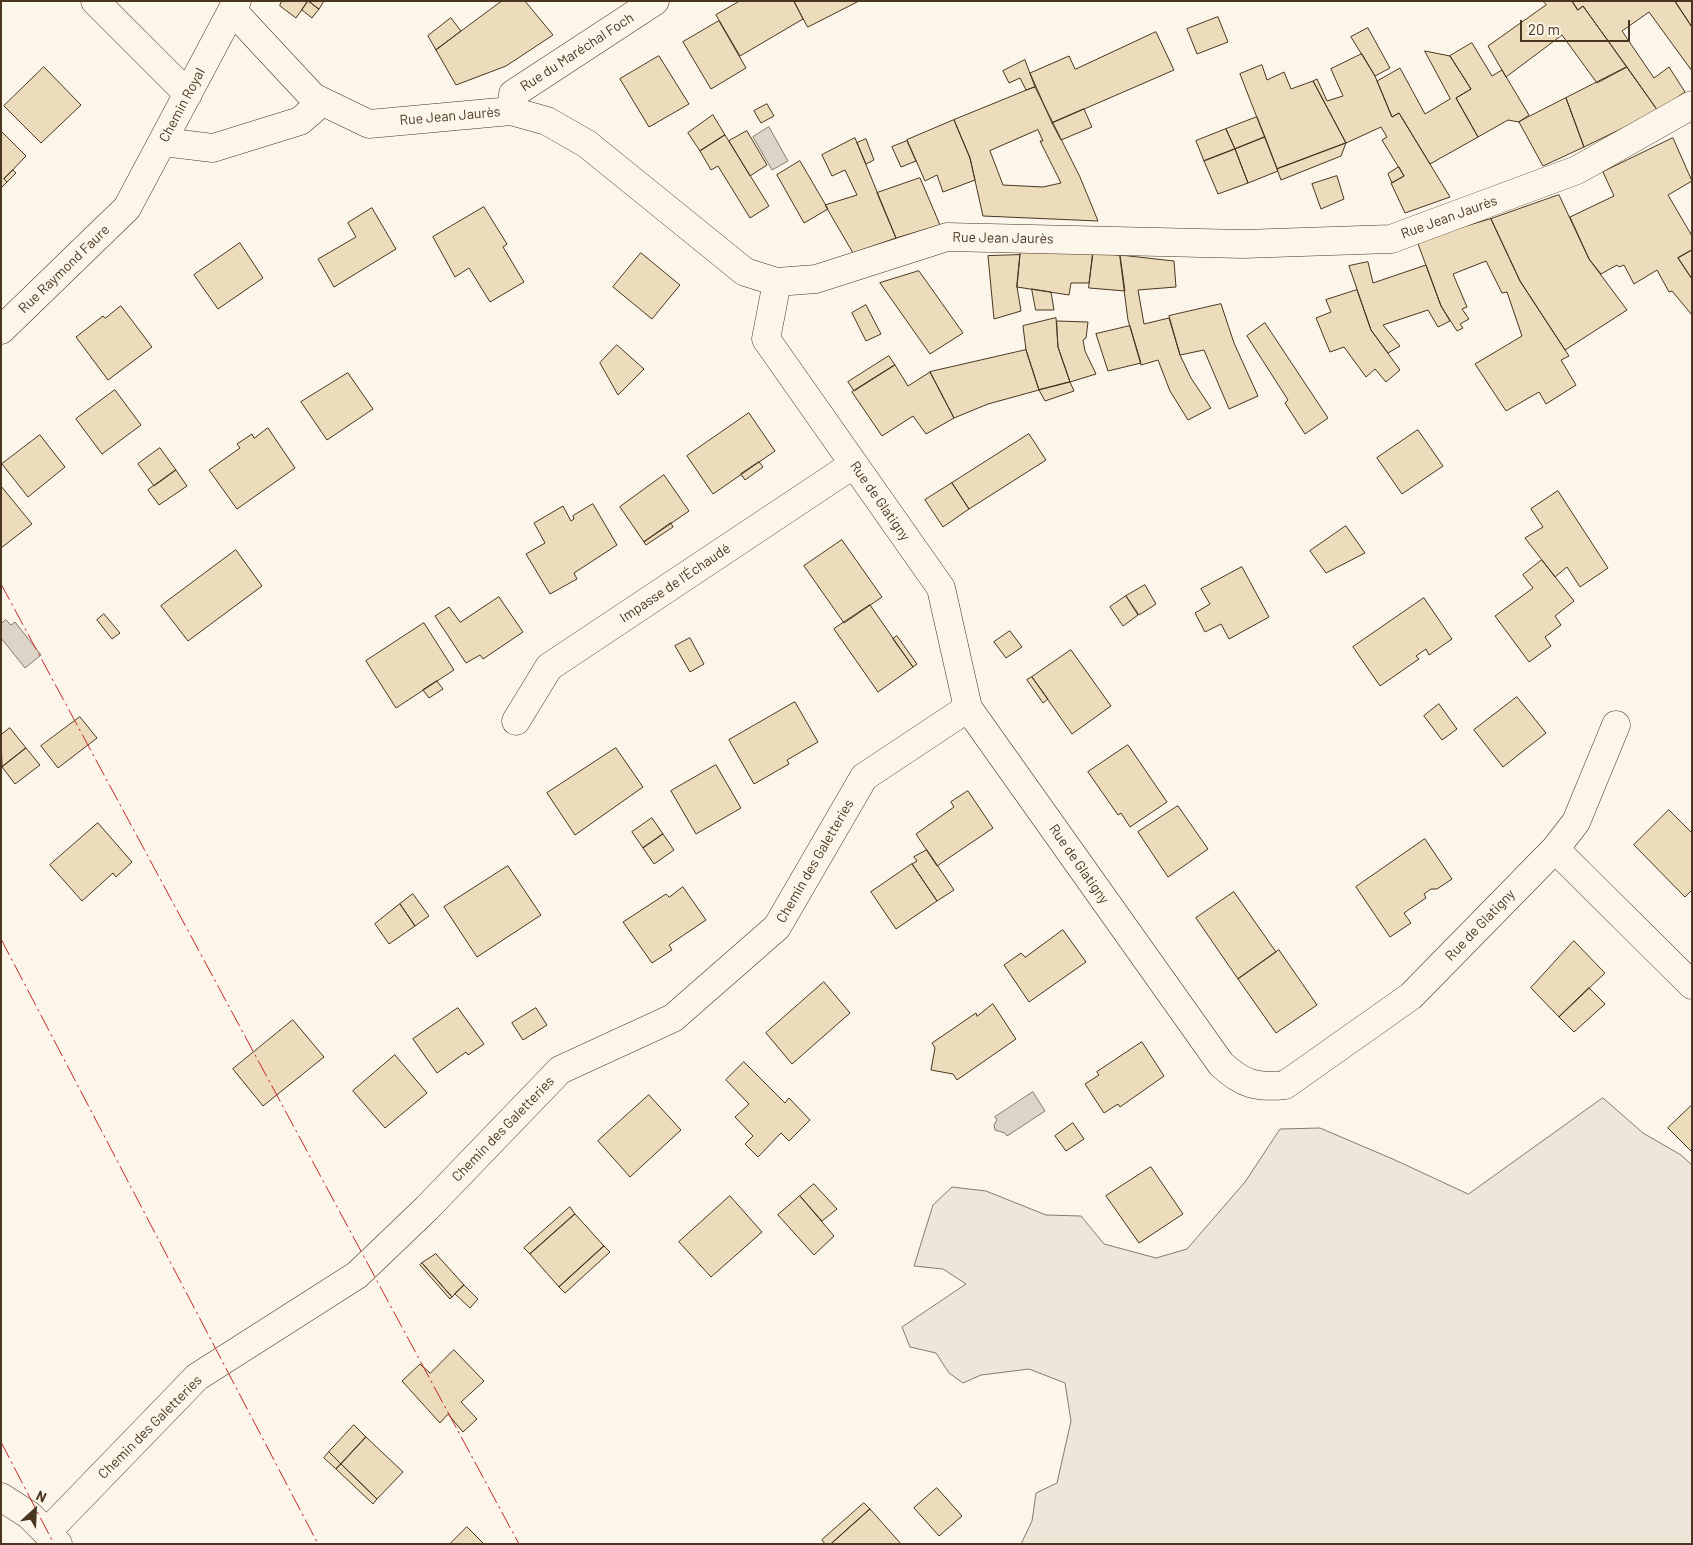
<!DOCTYPE html>
<meta charset="utf-8">
<style>
body{margin:0}
#map{position:relative;width:1693px;height:1545px;overflow:hidden;background:#fbf6e9;font-family:Barlow,sans-serif}
canvas{display:block}
.frame{position:absolute;inset:0;border:2px solid #4a3520;pointer-events:none}
.north{position:absolute;left:10px;top:1485px;width:50px;height:50px;-webkit-text-stroke:4px #fbf6e9;paint-order:stroke;rotate:25deg;font-size:14px;font-weight:700;line-height:20px;text-align:center;color:#4a3520}
.north::after{content:'';display:block;margin:auto;width:18px;height:22px;background:#4a3520;clip-path:polygon(50% 0,100% 100%,50% 72%,0 100%)}
.scale{position:absolute;left:1520px;top:20px;width:110px;height:22px;box-sizing:border-box;border:2px solid #4a3520;border-top:0;padding-left:6px;font-size:15px;line-height:18px;white-space:nowrap;color:#4a3520;-webkit-text-stroke:4px #fbf6e9;paint-order:stroke}
</style>
<div id="map">
<canvas width="1693" height="1545"></canvas>
<div class="frame"></div>
<div class="north">N</div>
<div class="scale">20 m</div>
</div>
<script>
const context = document.querySelector('canvas').getContext('2d');
context.lineJoin = 'round';
function paint(path, color) { context.fillStyle = color; context.fill(path, 'evenodd'); }
function trace(path, color, width, dash) { context.strokeStyle = color; context.lineWidth = width; context.lineCap = dash ? 'butt' : 'round'; context.setLineDash(dash || []); context.stroke(path); }
function drawText(font, color, halo, rows, align = 'center') {
  context.font = font + ' Barlow,sans-serif'; context.lineWidth = 4; context.setLineDash([]); context.textBaseline = 'middle'; context.strokeStyle = halo; context.fillStyle = color; for (const [text, x, y, turn = 0] of rows) {
    context.save(); context.translate(x, y); context.rotate((+turn || 0) * Math.PI / 180); context.textAlign = isNaN(turn) ? turn : align; if (halo) context.strokeText(text, 0, 0); context.fillText(text, 0, 0); context.restore();
  }
}
const green = new Path2D(`
 M1603 1098 1643 1133 1681 1155 1692 1165V1544H1021L1032 1521 1036 1493 1057 1483 1071 1421 1065 1383 1029 1369 981 1375 963 1383 949 1373 936 1353 910 1347 902 1327 966 1284 943 1269 914 1266 933 1205 952 1187 986 1191 1046 1215 1081 1216 1104 1244 1156 1258 1187 1249 1245 1182 1280 1129 1320 1128 1395 1160 1468 1194Z`);
paint(green, '#ede6d9');
trace(green, '#887966', 1);
const water = new Path2D(`
 M769 127 788 161 772 170 753 137Z
 M6 620 11 625 15 622 41 655 25 668 1 638V624Z
 M1033 1092 1045 1111 1007 1136 1005 1133 995 1130 994 1125 997 1120 995 1117Z`);
paint(water, '#dcd4c6');
trace(water, '#887966', 1);
const building = new Path2D(`
 M282 1H308L296 18 280 6Z
 M308 1 319 9 312 18 302 10Z
 M309 1H324L319 9Z
 M502 1H525L553 35 506 66 456 85 436 50Z
 M740 1H794L803 19 740 56 716 15Z
 M794 1H859L808 27Z
 M1543 1H1572L1578 10 1583 6 1627 67 1597 83 1562 35 1506 77 1488 46 1546 5Z
 M1572 1H1675L1692 27V71L1649 12 1622 31 1654 78 1669 67 1685 92 1658 111 1583 6 1578 10Z
 M1675 1H1692V27Z
 M1218 17 1228 42 1197 54 1187 29Z
 M451 18 461 31 436 50 428 36Z
 M719 21 746 68 711 89 683 42Z
 M1368 28 1390 68 1375 76 1351 37Z
 M1156 32 1174 70 1052 123 1030 73 1069 56 1075 69Z
 M1472 43 1492 76 1502 70 1529 115 1519 122 1508 120 1478 137 1456 98 1471 89 1450 56Z
 M1425 51 1450 56 1471 89 1456 98 1478 137 1430 164 1399 113 1392 117 1377 81 1400 68 1425 114 1450 99Z
 M1362 54 1375 76 1392 117 1399 113 1450 197 1405 213 1391 183 1404 176 1382 140 1387 137 1381 127 1346 143 1313 81 1317 79 1327 101 1343 96 1331 69Z
 M659 56 689 104 649 127 620 79Z
 M1025 60 1035 87 1026 90 1020 78 1009 83 1003 71Z
 M1262 65 1267 80 1284 72 1291 89 1313 81 1346 143 1277 169 1240 74Z
 M44 67 81 105 41 143 4 106Z
 M1627 67 1658 111 1584 147 1566 98Z
 M1035 87 1080 177 1098 221 983 216 970 158 954 120ZM1038 130 1043 141H1040L1061 183 1043 187 1003 185 990 151Z
 M1566 98 1584 147 1543 166 1519 122Z
 M767 104 774 116 761 123 754 111Z
 M1084 109 1092 127 1061 140 1052 123Z
 M713 115 725 135 700 151 688 133Z
 M1257 117 1265 137 1235 149 1226 129Z
 M954 120 970 158 975 180 943 192 937 175 925 181 907 140Z
 M1226 129 1235 149 1204 161 1196 141Z
 M1 131 26 156 4 179 7 182 1 188Z
 M747 131 767 165 750 176 729 141Z
 M725 135 769 206 750 218 718 166 711 170 700 151Z
 M1265 137 1278 171 1248 183 1235 149Z
 M855 138 896 238 853 253 825 205 857 195 845 170 832 176 822 155Z
 M1673 138 1692 181 1668 195 1692 236V250L1678 258 1692 279V315L1672 291 1669 292 1657 270 1634 284 1624 265 1619 267 1617 265 1601 274 1589 259 1570 217 1614 196 1603 172Z
 M866 139 874 160 866 164 857 143Z
 M907 141 916 161 901 167 892 147Z
 M1346 143 1341 156 1281 180 1277 169Z
 M1235 149 1248 183 1218 194 1204 161Z
 M800 161 828 209 804 223 777 175Z
 M1399 167 1404 176 1392 183 1388 174Z
 M13 170 16 173 7 182 4 179Z
 M1337 176 1344 199 1321 209 1312 184Z
 M920 178 940 225 896 238 877 193Z
 M1559 195 1589 259 1627 310 1565 350 1520 281 1491 219Z
 M484 207 507 244 503 247 524 282 490 302 469 268 455 277 433 237Z
 M372 208 396 249 334 287 318 259 356 237 348 223Z
 M1491 219 1520 281 1569 356 1561 360 1576 385 1546 404 1539 392 1506 411 1475 364 1522 336 1507 292 1502 293 1486 261 1453 274 1467 307 1462 309 1469 319 1460 324 1463 328 1457 331 1441 306 1417 241Z
 M240 243 263 278 218 309 194 275Z
 M1021 247 1093 253 1089 283H1071L1069 295 1017 287Z
 M1692 250V279L1678 258Z
 M641 253 680 285 652 319 613 287Z
 M1093 253 1120 255 1125 291 1089 288Z
 M1020 255 1017 287 1021 311 994 319 988 256Z
 M1120 255 1174 261 1176 287 1138 290 1144 324 1169 318 1180 355 1191 378 1211 408 1188 420 1170 391 1158 360 1141 365 1128 320Z
 M1368 262 1373 283 1426 265 1441 306 1450 321 1438 327 1428 310 1383 325 1400 346 1388 353 1371 330 1349 266Z
 M919 271 963 333 930 354 880 283Z
 M1032 289 1051 292 1054 310H1036Z
 M1357 290 1371 330 1400 370 1386 382 1375 369 1366 377 1344 347 1330 352 1316 318 1331 312 1326 300Z
 M1221 304 1234 343 1258 396 1229 409 1204 350 1180 355 1169 316Z
 M866 305 881 334 866 341 852 313Z
 M121 306 152 347 108 380 76 337 103 316 105 318Z
 M1056 318 1058 347 1070 382 1039 390 1026 350 1023 326Z
 M1057 321 1088 322 1086 338 1083 340 1085 351 1096 374 1070 382 1058 347Z
 M1265 323 1328 418 1305 434 1285 403 1288 400 1247 336Z
 M1130 326 1141 363 1108 371 1096 334Z
 M617 345 644 369 618 395 600 363Z
 M1026 350 1039 390 988 404 954 418 930 372Z
 M889 356 895 365 854 391 848 382Z
 M895 365 908 386 930 372 954 418 926 434 913 416 882 436 852 392Z
 M348 373 373 409 327 440 301 402Z
 M1070 382 1074 391 1045 401 1039 390Z
 M115 390 141 425 102 454 76 419Z
 M749 413 775 451 713 494 687 456Z
 M268 428 295 468 237 509 209 470 240 448 237 444 252 434 254 438Z
 M1418 430 1443 466 1402 494 1377 458Z
 M1029 434 1046 460 969 509 952 483Z
 M40 435 65 467 28 497 2 464Z
 M160 448 176 470 154 486 138 464Z
 M759 462 763 467 745 480 741 474Z
 M176 470 187 486 159 505 148 490Z
 M664 475 689 511 644 542 620 507Z
 M952 483 969 509 943 527 925 500Z
 M1 486 32 524 1 548Z
 M1558 491 1608 568 1580 587 1567 567 1555 577 1525 538 1543 527 1531 509Z
 M593 504 617 545 574 573 577 579 550 594 526 554 545 543 534 523 563 506 571 521 574 519 573 516Z
 M671 523 673 527 646 545 644 542Z
 M1346 526 1365 553 1326 573 1310 551Z
 M842 540 882 597 844 623 804 566Z
 M236 550 262 586 188 641 161 606Z
 M1542 560 1574 601 1555 616 1561 625 1545 637 1551 646 1529 662 1495 616 1533 588 1523 575Z
 M1242 567 1269 617 1229 639 1221 624 1205 632 1195 613 1210 604 1201 589Z
 M1145 585 1156 604 1139 615 1126 596Z
 M1126 596 1138 615 1123 626 1110 607Z
 M499 597 523 632 483 659 480 655 466 663 435 616 449 607 460 622Z
 M1424 598 1452 639 1429 655 1426 649 1416 656 1419 659 1380 686 1353 647Z
 M870 605 913 667 878 692 834 629Z
 M104 614 120 633 112 639 97 620Z
 M424 623 454 670 396 708 366 661Z
 M1010 631 1022 647 1006 658 994 642Z
 M897 636 917 664 913 667 893 639Z
 M690 638 704 664 690 672 675 646Z
 M1071 650 1111 706 1072 734 1032 677Z
 M1032 677 1048 699 1043 703 1027 680Z
 M437 681 443 689 429 698 423 690Z
 M1517 697 1546 733 1503 767 1474 730Z
 M795 702 818 742 787 760 789 764 754 784 729 740Z
 M1439 704 1457 729 1442 740 1424 716Z
 M80 717 97 738 58 768 41 746Z
 M10 728 26 748 2 767 1 735Z
 M1128 745 1167 802 1130 827 1121 813 1118 815 1088 772Z
 M26 748 40 765 15 784 2 767Z
 M616 748 643 787 575 835 547 793Z
 M716 765 741 808 696 834 671 791Z
 M968 791 993 828 937 866 916 834 954 807 951 802Z
 M1178 806 1208 849 1168 877 1138 832Z
 M1669 810 1692 833V890L1685 897 1634 845Z
 M652 818 663 834 643 848 632 832Z
 M98 823 132 862 116 877 113 873 82 901 50 865Z
 M663 834 674 850 654 864 643 848Z
 M1425 839 1452 879 1437 889H1431L1424 894 1426 898 1404 913 1411 923 1390 937 1356 887Z
 M927 850 954 890 937 901 912 864 917 861 914 857Z
 M912 864 937 901 896 929 871 892Z
 M508 866 541 915 477 957 444 907Z
 M683 887 706 920 669 945 672 950 652 963 623 922 666 894 669 897Z
 M1234 892 1276 952 1238 979 1196 918Z
 M413 894 429 916 415 926 400 904Z
 M400 904 415 926 389 944 375 924Z
 M1063 930 1086 962 1029 1002 1004 965 1021 953 1025 957Z
 M1574 941 1605 973 1559 1017 1531 988Z
 M1279 950 1317 1005 1276 1033 1238 979Z
 M824 982 850 1013 792 1064 766 1033Z
 M1589 988 1605 1004 1574 1032 1559 1017Z
 M993 1004 1016 1039 957 1080 953 1074 931 1070 935 1048 932 1043 976 1013 977 1016Z
 M458 1008 484 1044 468 1055 466 1052 437 1073 413 1039Z
 M536 1008 547 1025 523 1040 512 1023Z
 M293 1020 324 1057 263 1106 233 1069Z
 M1142 1042 1164 1076 1120 1107 1118 1104 1104 1113 1085 1084 1099 1075 1097 1072Z
 M395 1055 427 1093 385 1128 353 1091Z
 M744 1062 785 1103 789 1098 810 1120 789 1141 781 1133 758 1157 745 1144 753 1136 735 1117 749 1104 726 1080Z
 M649 1095 681 1130 630 1177 598 1141Z
 M1692 1105V1152L1668 1128Z
 M1073 1123 1084 1139 1066 1151 1055 1136Z
 M1151 1167 1183 1214 1139 1243 1106 1196Z
 M814 1184 837 1209 822 1221 800 1196Z
 M730 1196 762 1232 711 1277 679 1242Z
 M800 1196 834 1236 814 1255 778 1215Z
 M570 1207 575 1214 530 1254 524 1248Z
 M575 1214 604 1246 559 1287 530 1254Z
 M604 1246 610 1252 565 1293 559 1287Z
 M436 1254 464 1285 452 1297 422 1263Z
 M422 1263 452 1297 450 1299 420 1265Z
 M464 1285 478 1299 470 1308 455 1294Z
 M454 1350 484 1381 461 1402 477 1419 463 1432 448 1414 440 1423 402 1381 420 1364 430 1373Z
 M354 1425 366 1437 341 1464 329 1452Z
 M366 1437 403 1472 377 1499 341 1464Z
 M329 1452 341 1464 336 1469 324 1458Z
 M341 1464 377 1499 373 1504 336 1469Z
 M937 1488 962 1516 939 1536 914 1508Z
 M864 1503 870 1509 831 1544H825L822 1540Z
 M870 1509 901 1544H831Z
 M467 1527 484 1544H450Z`);
paint(building, '#ecdcbc');
trace(building, '#4a3520', 1);
const minor = new Path2D(`
 M95 1 188 94
 M232 10 313 97 369 124 511 111 547 121 587 144 745 272 777 282 816 279 947 237 1243 244 1391 239 1577 170 1692 105
 M511 111 513 94 655 1
 M163 142 213 148 300 121 322 102
 M777 282 766 339 941 588 968 708 1221 1064C1242 1084 1257 1088 1285 1085L1411 996 1555 849 1692 985
 M1 330 127 208 237 1
 M516 721 549 667 854 464
 M1555 849 1576 822 1616 725
 M1 1497 29 1515 58 1544
 M47 1532 197 1377 357 1275 427 1208 560 1070 673 1018 777 927 864 777 968 708`);
trace(minor, '#4a3520', 29);
trace(minor, '#fbf6e9', 28);
trace(new Path2D(`
 M1 584 519 1544
 M1 939 318 1544
 M1 1442 54 1544`), '#c62828', 1, [18, 4, 2.5, 4]);
drawText('14px', '#4a3520', '#fbf6e9', [
 ["Rue du Maréchal Foch",577,52,-33],
 ["Chemin Royal",182,105,-62],
 ["Rue Jean Jaurès",450,116,-5],
 ["Rue Jean Jaurès",1449,217,-20],
 ["Rue Jean Jaurès",1003,238,1],
 ["Rue Raymond Faure",64,269,-44],
 ["Rue de Glatigny",880,501,55],
 ["Impasse de l'Échaudé",675,583,-34],
 ["Chemin des Galetteries",815,861,-60],
 ["Rue de Glatigny",1079,864,55],
 ["Rue de Glatigny",1480,925,-46],
 ["Chemin des Galetteries",503,1129,-46],
 ["Chemin des Galetteries",150,1427,-45]
]);
</script>
